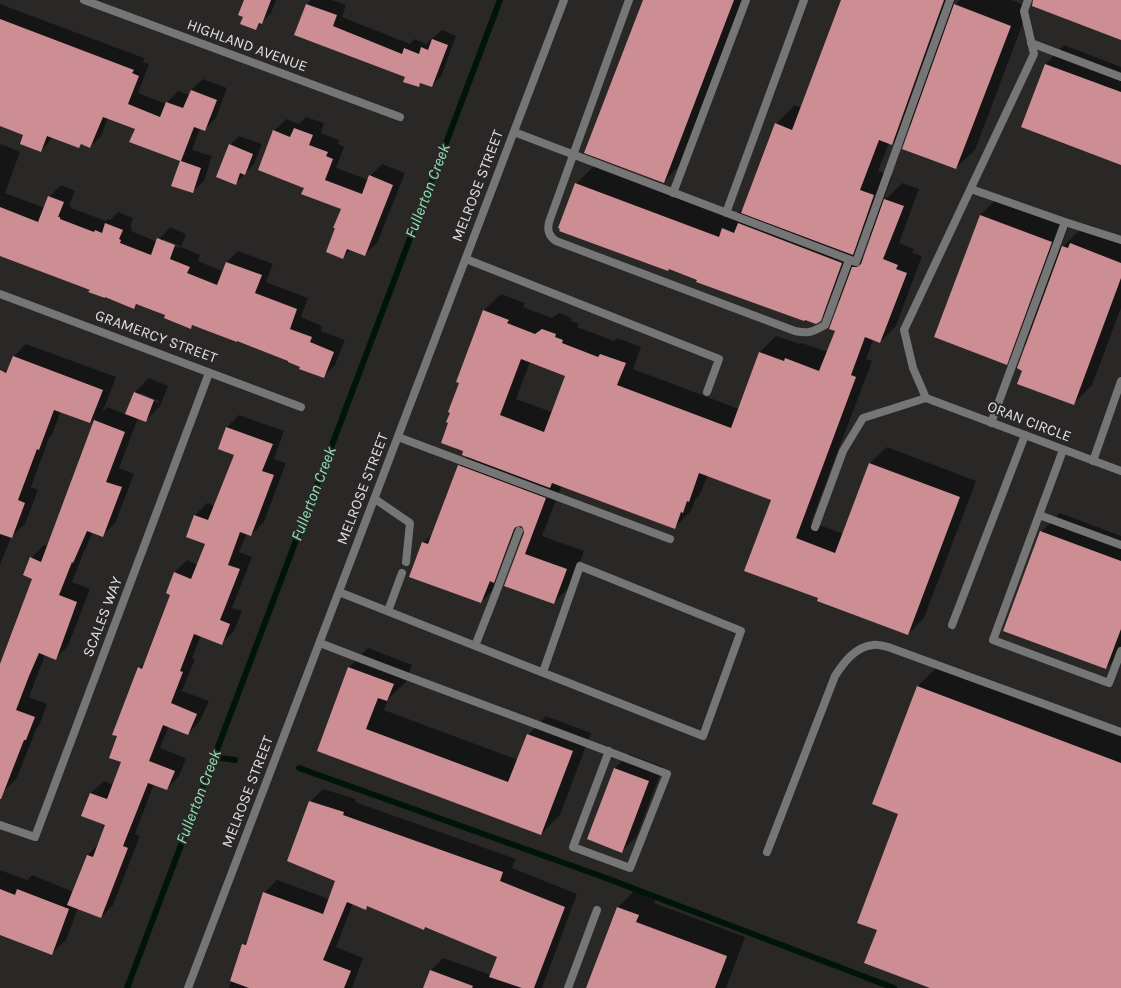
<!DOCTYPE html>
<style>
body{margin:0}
canvas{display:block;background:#2a2727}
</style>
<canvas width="1121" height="988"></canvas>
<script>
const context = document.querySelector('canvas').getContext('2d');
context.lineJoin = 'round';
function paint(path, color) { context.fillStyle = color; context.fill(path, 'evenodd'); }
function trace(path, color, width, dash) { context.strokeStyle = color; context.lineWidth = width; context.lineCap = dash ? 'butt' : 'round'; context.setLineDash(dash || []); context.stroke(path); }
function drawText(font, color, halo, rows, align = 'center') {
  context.font = font + ' Karla,sans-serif'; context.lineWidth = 4; context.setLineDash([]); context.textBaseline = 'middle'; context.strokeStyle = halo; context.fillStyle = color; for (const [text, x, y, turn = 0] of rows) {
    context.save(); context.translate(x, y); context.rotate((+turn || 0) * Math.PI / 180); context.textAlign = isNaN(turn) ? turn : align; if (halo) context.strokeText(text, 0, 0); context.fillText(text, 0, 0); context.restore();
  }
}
paint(new Path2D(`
 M245 0H276L271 13 256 29 244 16Z
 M311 0H332L346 5 342 17 410 44 414 39 426 44 442 30 456 36 441 77 431 86 422 83 418 86 406 77 296 35 307 4Z
 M644 0H745L682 163 664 182Z
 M842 0H955L953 7 960 0H1011L1029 7 975 150 956 168 913 123 892 144 889 143 878 171 892 176 883 202 902 183 919 189 899 243 914 249 912 253 922 256 896 326 880 342 873 340 866 359 872 361 811 522 844 534 870 463 887 447 976 481 924 618 908 634 819 598 772 499 708 475 699 496 695 500 691 511 675 527 562 485 542 536 584 551 571 585 554 603 505 586 525 533V528L511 563 504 571 499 584 481 602 423 543 433 533 459 466 468 456 450 422 460 382 457 381 484 310 501 294 525 303 523 307 552 318 559 313 572 318 571 321 579 324 577 327 614 341 617 338 641 347 633 369 739 409 760 352 776 336 800 344 802 343 828 352 836 330 841 299 820 320 699 279 576 184 595 165 734 217 741 210 743 211 776 124 795 105 802 108ZM873 233 865 255 851 270 859 247ZM530 362 566 375 552 412 516 399Z
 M0 4 144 58 143 62 149 64 138 93 166 104 178 91 189 95 191 90 203 79 227 88 216 118 205 129 200 128 192 150 212 156 204 181 192 192 181 161 136 128 108 118 101 136 90 147 82 144 79 147 53 137 41 151 24 135 0 125Z
 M1064 45 1121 67V164L1022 126 1046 64Z
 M306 117 324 123 321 133 339 140 338 144 344 147 336 168 369 180 370 176 382 164 405 173 377 243 365 254 351 249 343 257 342 208 305 188 274 131 286 119 299 124Z
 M239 136 262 144 254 164 235 184 230 145Z
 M1 144 20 152 5 193 45 208 49 197 61 185 75 191 69 205 71 206V208L106 221 107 219 110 220 118 212 133 218 130 228H132L131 231 157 242 170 227 186 234 181 247 200 255 198 261 222 271 227 262 238 251 273 264 266 282 308 298 301 317 322 326 321 331 345 340 335 365 323 377 289 360 194 325 191 328 166 315 138 304 134 308 91 289 0 255V146ZM163 239 180 246V248L163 242Z
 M999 197 1070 223 1060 249 1082 228 1086 229 1089 225 1121 237V308L1092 385 1073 404 1024 370 1028 342 1006 363 980 215Z
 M26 344 116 377 102 413 107 407 125 414 134 393 149 378 168 386 160 406 145 421 138 418 119 468 134 474 115 523 102 536 93 532 86 548 84 551 72 582 90 589 68 646 55 659 45 655 29 697 47 704 39 726 36 729 17 778 4 791 0 790V667L33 578 31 558 44 545 48 546 96 417 90 422 61 411 52 435 49 438 31 487 38 490 25 524 11 537 0 565V381L4 372 10 366 13 357ZM140 393 159 401 158 403 140 396Z
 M239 415 284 431 274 459 286 463 264 522 251 535 247 533 239 552 252 557 232 608 242 611 234 631 222 643 201 635 192 658 195 659 182 691 209 701 200 721 188 734 169 726 160 748 186 758 179 776 167 789 154 784 135 834 140 836 113 905 101 917 78 908 66 940 51 954 0 934V870L27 880 32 875 74 892 88 855 99 843 106 825 83 816 91 793 104 781 114 785 123 762 139 668 146 661 172 595 174 573 187 560 198 565 206 543 195 515 207 503 215 506 235 454 219 449 227 427Z
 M1060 513 1121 536V653L1106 668 1041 532Z
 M368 648 412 665 406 682 388 699 384 710 518 760 528 735 546 716 591 733 560 815 541 834 318 750 349 667Z
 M936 668 1121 737V988H933L899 813 918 686Z
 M629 754 663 767 636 837 622 851 588 838 615 768Z
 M323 789 356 799 355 802 516 859 512 868 577 894 542 988H424L430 971 443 958 491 975 498 957 426 927 424 929 368 906 365 908 353 903 336 947 363 958 352 988H229L243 945 249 939 264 893 277 880 329 899 337 881 310 802Z
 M636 889 657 896 654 903 745 937 726 988H587L618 907Z`), '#0007');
trace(new Path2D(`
 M214 757 235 760
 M299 768 606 878 894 988
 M127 988 500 0`), '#001407', 6);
paint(new Path2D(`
 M244 0H271L262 24 259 23 256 30 240 24 243 17 238 15Z
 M643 0H734L664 183 584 153Z
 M841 0H944L892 145 879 140 860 190 874 195 853 255 741 213 775 123 792 130Z
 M1033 0H1121V40L1032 6Z
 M306 4 337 15 333 26 402 54 404 48 419 54 421 47 428 50 432 39 448 45 432 87 420 83 419 87 403 82 405 77 294 35Z
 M954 4 1011 26 956 169 902 149Z
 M0 19 134 70 132 73 139 76 128 104 160 117 166 102 183 108 191 90 217 100 205 131 194 127 181 161 201 168 193 193 171 186 180 161 129 142 135 129 103 117 90 148 81 144 79 148 47 136 41 152 20 144 23 135 0 126Z
 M1045 64 1121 92V165L1021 127Z
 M294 128 313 135 309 145 328 152 326 156 333 159 325 180 362 194 369 175 393 185 365 256 347 249 343 259 326 252 335 228H333L341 209 301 194 304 188 301 187 258 170 273 130 290 137Z
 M229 144 253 154 245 175 240 173 236 185 216 177Z
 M575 183 719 237 722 228 734 233 738 223 842 263 821 321 816 324 805 320 804 321 696 282 697 280 669 269 668 271 559 231 560 229 558 228Z
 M48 196 64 202 58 217H60V219L94 232 95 230 102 233 105 223 123 230 119 239 121 240 120 243 151 255 157 238 175 245 170 259 190 267 187 273 217 285 226 262 262 275 255 293 297 309 290 329 312 337 310 342 334 352 324 378 299 369 300 367 288 362V361L237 341V342L192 325 191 329 164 318 165 315 136 304 134 309 105 297V298L88 292 90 290 0 256V207L38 222Z
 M884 199 904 206 883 259 898 265 896 269 907 273 880 343 865 337 851 375 856 377 796 538 835 553 869 463 960 497 908 635 817 601 818 598 744 571 771 500 699 473 689 502 687 501 683 513 681 512 675 529 552 483 550 488 462 455 463 451 441 443 448 423 446 422 450 413 448 412 459 383 456 382 483 310 509 320 507 323 535 334 542 329 556 334 555 337 563 340 562 343 598 357 600 354 626 363 617 385 731 428 759 352 784 361 785 358 819 371 835 331 829 329 852 267H857L861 264ZM521 359 565 376 544 432 500 415Z
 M980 215 1052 242 1007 365 934 337Z
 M1070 243 1121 263V278L1074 405 1017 384 1022 371 1017 368 1062 246 1068 248Z
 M13 356 103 390 90 423 54 410 39 450 37 449 18 500 25 503 12 538 0 534V370L6 373Z
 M134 392 154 400 146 422 125 414Z
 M94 420 125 432 106 482 122 487 103 537 87 531 73 563 72 562 59 595 77 602 56 660 39 653 29 676 16 710 35 717 26 740H24L1 799H0V664L32 579 23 575 30 557 41 562Z
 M226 427 273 444 262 471 274 475 251 536 240 532 228 565 240 569 220 620 230 624 222 645 194 634 180 671 183 672 171 703 197 714 188 735 163 725 149 761 175 771 167 790 148 783 123 846 128 848 101 918 67 905 87 855 93 857 105 825 81 816 90 793 107 799 121 762 109 758 117 736 112 735 138 667 142 669 170 595 166 593 174 572 191 579 205 544 186 537 194 515 208 520 234 455 218 449Z
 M458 465 546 498 525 554 567 569 554 604 504 586 524 533 523 528 521 526 516 527 514 529 494 583 490 581 481 603 409 577 422 542 428 544Z
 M1040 531 1121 561V629L1106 669 1003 631Z
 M348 667 394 684 387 701 378 698 366 729 508 782 527 734 573 751 541 835 317 751Z
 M917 686 1121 763V988H930L864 963 877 930 857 923 898 814 872 804Z
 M614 768 649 781 622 853 587 839Z
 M309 801 344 812 343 815 503 872 500 881 565 907 534 988H522L489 977 497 957 425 927 424 930 367 906 366 910 347 902 323 960 351 971 344 988H249L230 981 242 944 246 945 263 892 323 914 335 881 287 861Z
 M0 889 15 895 17 889 69 909 52 955 0 935Z
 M617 907 639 915 636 922 727 956 715 988H586Z
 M430 970 473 986 472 988H423Z`), '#cc8d93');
trace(new Path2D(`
 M629 0 549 222C547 231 549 236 556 241L795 331C809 334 812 332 825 325L849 260
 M1031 43 1121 77
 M514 132 856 262 950 0
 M971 189 1065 222 1121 240
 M673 193 746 0
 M726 213 804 0
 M466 259 719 359 707 392
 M991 423 1065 222
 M398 437 670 539
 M1063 450 1039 515 1121 545
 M1093 461 1121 381
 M375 499 410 523 406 562
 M1039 515 993 640 1109 683 1121 651
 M815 527 843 451 863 418 926 398 913 368 904 330 1034 54 1024 11 1028 0
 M339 592 703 736 741 631 580 566 543 672
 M388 611 402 573
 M952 625 1025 435
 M320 643C435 688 552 729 667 774L630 868 573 847 609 751
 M475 646 495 595 519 531
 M767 852 835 676C844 662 855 647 873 645 877 644 884 646 888 647L1121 732
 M568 988 597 910`), '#757675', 8);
trace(new Path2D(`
 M84 0 400 117
 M0 294 301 407
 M926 398 1121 471
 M0 825 35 837 209 373
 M188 988 564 0`), '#757675', 8);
drawText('15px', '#e1dfdf', '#2a2727', [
 ["HIGHLAND AVENUE",247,46,20],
 ["MELROSE STREET",478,186,-69],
 ["GRAMERCY STREET",156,337,20],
 ["ORAN CIRCLE",1029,422,21],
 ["MELROSE STREET",363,489,-69],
 ["SCALES WAY",103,617,-69],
 ["MELROSE STREET",248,792,-69]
]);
drawText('italic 16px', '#8de1b1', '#2a2727', [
 ["Fullerton Creek",428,191,-69],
 ["Fullerton Creek",314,494,-69],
 ["Fullerton Creek",199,797,-69]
]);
</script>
